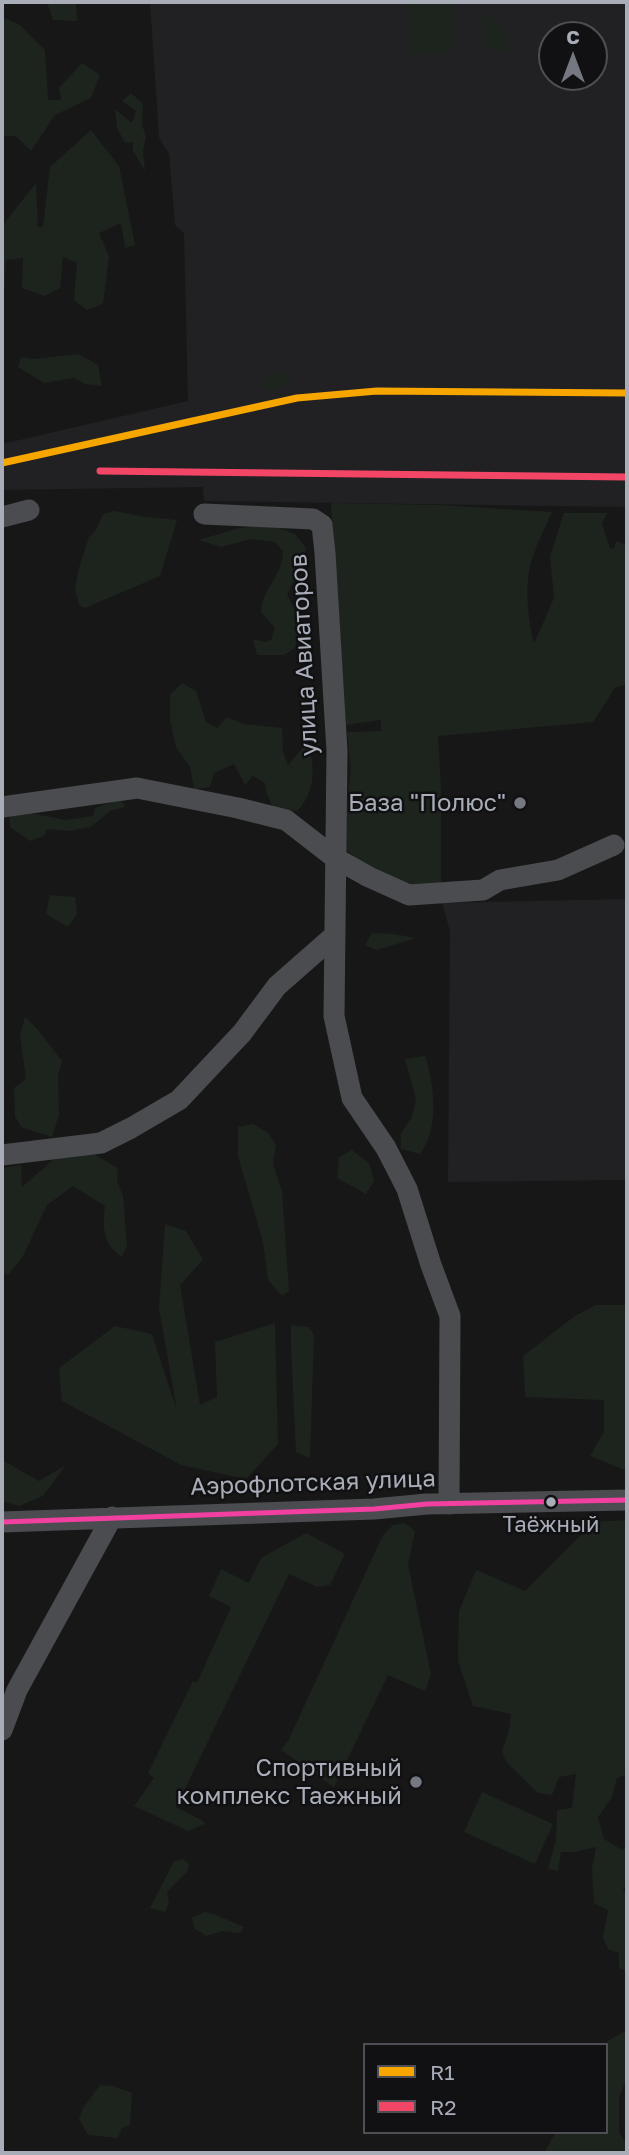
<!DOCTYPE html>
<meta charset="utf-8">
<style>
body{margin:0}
#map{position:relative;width:629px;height:2155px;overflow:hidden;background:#171717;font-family:"Golos Text",sans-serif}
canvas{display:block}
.frame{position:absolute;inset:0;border:4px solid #a8adb8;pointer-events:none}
.legend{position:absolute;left:363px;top:2043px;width:245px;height:91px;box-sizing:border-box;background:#111113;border:2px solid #4d4f55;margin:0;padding:9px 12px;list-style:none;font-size:21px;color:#a8adb8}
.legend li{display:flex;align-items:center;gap:14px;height:35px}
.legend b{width:35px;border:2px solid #4d4f55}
.north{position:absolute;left:538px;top:21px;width:70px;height:70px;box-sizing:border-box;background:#111113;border:2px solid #4d4f55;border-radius:50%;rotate:0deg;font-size:19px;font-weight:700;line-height:28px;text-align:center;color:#a8adb8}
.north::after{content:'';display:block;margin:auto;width:24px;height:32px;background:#757880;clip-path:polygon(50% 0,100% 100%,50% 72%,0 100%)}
</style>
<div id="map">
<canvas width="629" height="2155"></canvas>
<div class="frame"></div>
<ul class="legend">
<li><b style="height:9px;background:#f7a600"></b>R1</li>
<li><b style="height:9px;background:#f34667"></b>R2</li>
</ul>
<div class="north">С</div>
</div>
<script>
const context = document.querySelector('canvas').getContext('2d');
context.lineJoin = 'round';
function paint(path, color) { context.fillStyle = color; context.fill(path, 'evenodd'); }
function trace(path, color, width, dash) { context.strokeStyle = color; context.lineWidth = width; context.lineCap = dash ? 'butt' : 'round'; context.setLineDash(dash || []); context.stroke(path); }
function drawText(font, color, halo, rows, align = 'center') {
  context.font = font + ' "Golos Text",sans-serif'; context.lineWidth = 5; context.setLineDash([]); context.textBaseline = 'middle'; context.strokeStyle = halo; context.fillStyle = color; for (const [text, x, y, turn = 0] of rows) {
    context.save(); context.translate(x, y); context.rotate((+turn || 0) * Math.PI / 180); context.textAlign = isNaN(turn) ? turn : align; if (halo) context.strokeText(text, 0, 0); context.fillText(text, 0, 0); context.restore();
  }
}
paint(new Path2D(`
 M150 2H627V507L204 501 203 487 2 490V444L188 401 184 233 175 225 169 154 159 138ZM552 35H594V77H552Z
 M627 899V1180L448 1182 450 931 442 903Z`), '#212123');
paint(new Path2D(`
 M47 2H76L77 21 53 20Z
 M408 2H454V49L438 53 409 56Z
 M480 14 492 17 505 30V51L494 50 485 44Z
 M2 17 20 25 45 50 48 100H61L59 88 82 63 100 75 91 98 55 115 31 151 16 136H2Z
 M131 93 143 104 142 125 146 136 143 151 145 171 133 151V142L125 143 117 128 115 109 132 123 136 111 122 101Z
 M91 130 119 166 135 245 125 248 121 223 99 233 109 256 103 304 87 310 74 300 77 263 63 257 60 288 45 296 22 288 23 258 6 260 2 332V226L36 183 38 227H43L50 167Z
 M78 354 98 365 102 386 85 384 74 378 44 383 18 367 21 357 34 359Z
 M292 371V378L280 390 263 389 267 375Z
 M331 503 438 505 552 512C543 533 530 556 528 578 526 599 529 624 534 644L554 598 550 556 564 513H607L602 524 610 548 614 549 616 541 627 545V684L615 688 593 722 438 736 441 787V885L409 887 372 870 342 847 351 770 347 732 381 731V720L346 725Z
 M114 511 147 517 177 520 160 576 85 608 79 605 75 588 79 568 89 537 96 530 103 514Z
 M271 525 295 534 306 548 304 561 287 595C299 616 301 624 295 648L284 655H257L253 639 265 642 271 640 275 628 261 612C263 586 282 579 283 551L275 542 251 539 221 547 199 540 239 528Z
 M182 683 196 691 206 722 217 728 227 717 244 724 282 728 283 752 288 765 308 742C315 765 316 793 297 811L273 808 266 792 265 783 253 776 245 785 234 764 214 773 210 787 194 789 190 767 176 747 170 720V695Z
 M120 799 125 807 110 811 91 827 68 831 47 829 44 836 30 841 10 827 9 815 30 813 65 820 93 816 95 808Z
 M50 895 75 897 77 914 68 927 46 914Z
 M372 933 394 934 416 938 377 950 365 945Z
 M25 1017 39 1031 62 1061 58 1075 59 1115 52 1137 21 1127 15 1116 14 1088 26 1079 20 1035Z
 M425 1056C435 1085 439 1130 420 1154L401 1149V1133L412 1117 416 1099 405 1059Z
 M253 1124 268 1133 276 1145 273 1164 282 1191 289 1291 282 1296 268 1280 263 1242 238 1156V1127Z
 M91 1150 97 1156 118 1168 117 1181 123 1195 127 1246 122 1257C103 1245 102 1226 105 1206L73 1186 47 1205 22 1258 8 1275 2 1273V1168L21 1165 22 1187 55 1158Z
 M352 1150 369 1163 374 1181 366 1194 337 1178 339 1157Z
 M165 1224 186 1231 203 1260 180 1285 200 1405 217 1397 215 1342 275 1323 278 1444 246 1479 181 1465 62 1401 59 1368 115 1326 152 1334 177 1411 159 1308Z
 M596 1305H627V1471L590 1456 604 1432V1400L525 1397 523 1356 575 1316Z
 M291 1325 309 1327 314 1335 310 1458 296 1452 291 1346Z
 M4 1461 39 1481 66 1465 43 1496 19 1506 2 1501V1462Z
 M627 1520V1774L617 1778 612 1797 598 1817 604 1839 622 1850 627 1845V1883L623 1890 627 1895V1971L619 1968V1953L609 1950 603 1938 608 1910 594 1903 592 1868 596 1847 575 1852H561L558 1871 548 1869 556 1840 557 1810 572 1808 576 1774 559 1777 552 1795 538 1793 507 1763 502 1752 509 1730 511 1714 473 1706 458 1661V1647L459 1611 476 1570 525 1591 594 1522Z
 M405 1523 415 1531 408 1565 431 1674 425 1691 388 1675 334 1787 281 1750 289 1739 383 1535 393 1525Z
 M306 1533 345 1554 330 1585 317 1587 289 1574 176 1807 203 1821 205 1824 188 1831 134 1806 154 1778 148 1773 193 1681 197 1683 231 1607 209 1596 221 1569 249 1583 261 1558Z
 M482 1792 553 1824 535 1864 464 1832Z
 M183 1859 189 1864 187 1872 167 1892 169 1902 165 1912 150 1908 174 1861Z
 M205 1912 214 1914 244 1927 240 1933 222 1931 206 1936 194 1928 192 1918Z
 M627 2030V2077L619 2097V2132L627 2145V2153H544L556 2132H606V2045L609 2040Z
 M100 2085 113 2086 132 2093 130 2125 122 2128 118 2138 88 2135 79 2119 83 2108Z`), '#1d241e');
trace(new Path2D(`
 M204 514 313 519 322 525 325 553 337 751 334 1016 352 1098 386 1148 407 1189 431 1265 450 1316 449 1504
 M2 517 29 510
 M2 807 137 788 238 808 286 820 335 858 369 877 409 895 483 890 500 880 558 870 614 845
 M2 1155 101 1143 131 1128 179 1100 242 1033 277 986 335 935
 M2 1522 374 1509 427 1504 627 1500
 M2 1730 17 1690 112 1517`), '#4b4c50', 21);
trace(new Path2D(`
 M2 1522 374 1509 427 1504 627 1500`), '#f240a1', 5);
trace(new Path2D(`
 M2 463 297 398 377 391 627 393`), '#f7a600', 7);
trace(new Path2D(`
 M100 471 627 477`), '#f34667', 7);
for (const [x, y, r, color] of [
 [520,803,7,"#757880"],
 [551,1502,6,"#a8adb8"],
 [416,1782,7,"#757880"]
]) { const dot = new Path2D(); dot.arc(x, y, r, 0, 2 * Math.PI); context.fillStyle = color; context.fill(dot); trace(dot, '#111113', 2.5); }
drawText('22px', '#a8adb8', '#111113', [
 ["Таёжный",551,1525]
]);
drawText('24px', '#a8adb8', '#111113', [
 ["улица Авиаторов",304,655,-93],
 ["Аэрофлотская улица",313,1483,-2]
]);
drawText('24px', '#a8adb8', '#111113', [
 ["База \"Полюс\"",506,803],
 ["Спортивный",402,1768],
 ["комплекс Таежный",402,1796]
], 'right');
</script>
